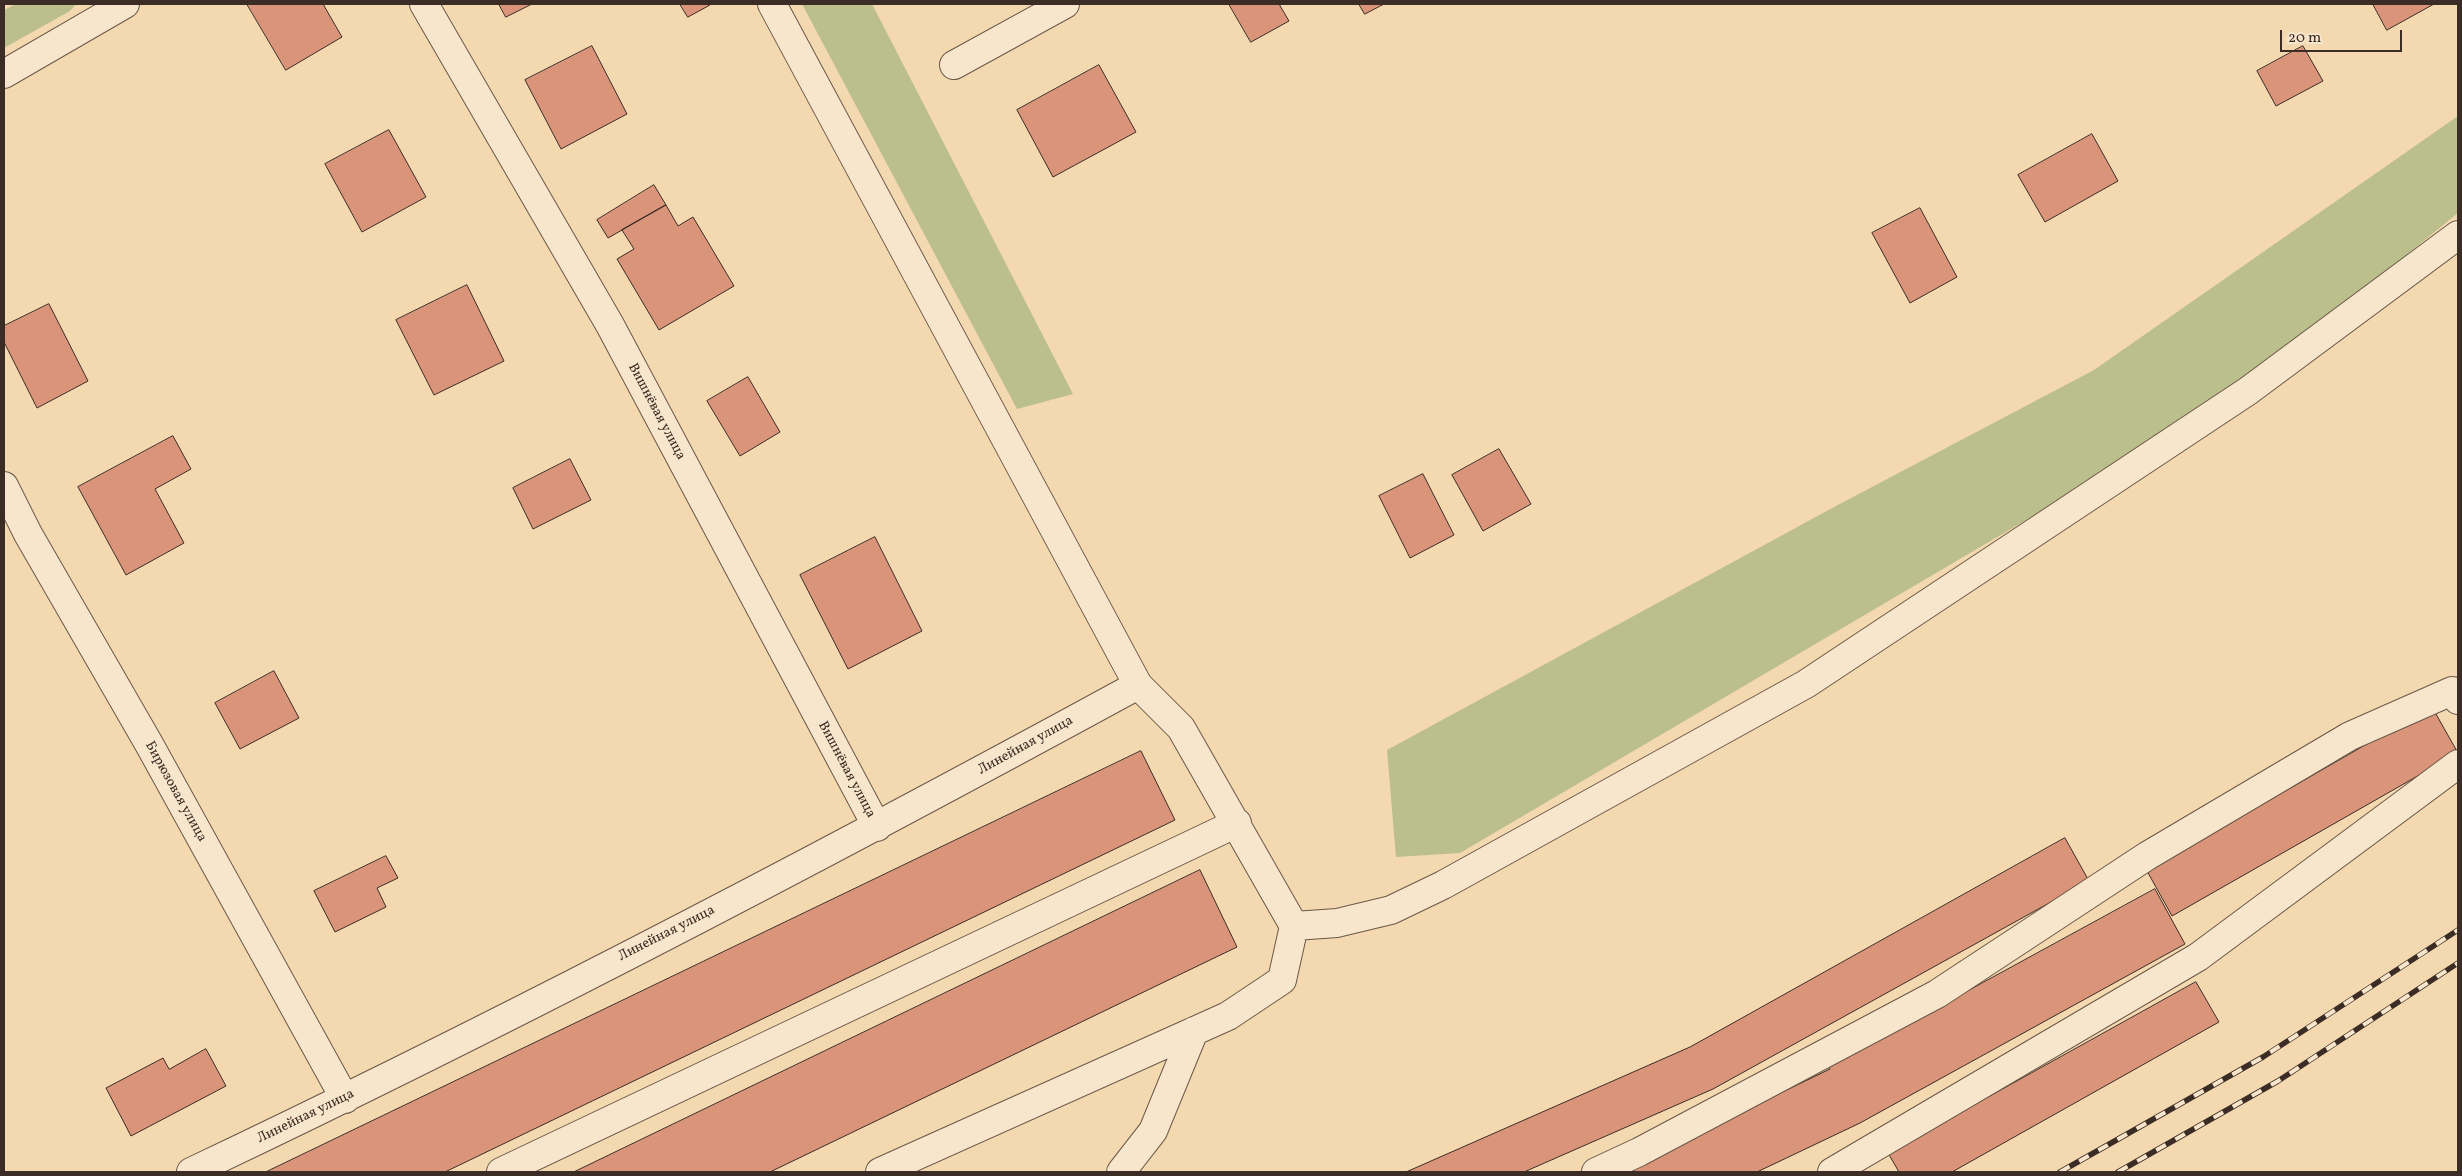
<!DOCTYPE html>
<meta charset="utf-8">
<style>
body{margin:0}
#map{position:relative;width:2462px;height:1176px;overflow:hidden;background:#f4d8b0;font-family:Vollkorn,serif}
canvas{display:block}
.frame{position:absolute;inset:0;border:5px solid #3b2d25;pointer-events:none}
.scale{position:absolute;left:2280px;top:30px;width:122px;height:22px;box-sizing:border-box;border:2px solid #3b2d25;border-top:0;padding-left:6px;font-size:15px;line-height:18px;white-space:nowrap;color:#3b2d25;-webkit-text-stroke:4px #f8e6cc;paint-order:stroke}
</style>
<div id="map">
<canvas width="2462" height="1176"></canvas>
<div class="frame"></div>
<div class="scale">20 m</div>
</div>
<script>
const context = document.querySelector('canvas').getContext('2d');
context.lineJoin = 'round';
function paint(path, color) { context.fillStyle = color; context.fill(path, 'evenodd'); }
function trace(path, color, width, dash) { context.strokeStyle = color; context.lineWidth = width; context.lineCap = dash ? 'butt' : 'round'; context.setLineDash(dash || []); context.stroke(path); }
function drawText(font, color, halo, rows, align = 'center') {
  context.font = font + ' Vollkorn,serif'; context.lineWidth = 4; context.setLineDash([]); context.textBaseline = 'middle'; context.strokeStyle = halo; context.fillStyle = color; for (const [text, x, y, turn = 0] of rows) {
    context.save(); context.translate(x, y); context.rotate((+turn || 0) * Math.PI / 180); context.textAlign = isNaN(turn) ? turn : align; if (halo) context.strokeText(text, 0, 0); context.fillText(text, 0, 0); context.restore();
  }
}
paint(new Path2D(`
 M16 4H76L70 11 4 48V10Z
 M802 4H872L1073 394 1017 409Z
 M2458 116V213L2220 406 1460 853 1396 857 1387 750 1836 506 2094 370Z`), '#bbbf8c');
const building = new Path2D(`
 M247 4H323L342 37 286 70Z
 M499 4H532L506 17Z
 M680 4H709L710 5 688 17Z
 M1229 4H1279L1289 21 1251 42Z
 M1359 4H1384L1365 14Z
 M2373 4H2434L2387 30Z
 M592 46 627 114 561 149 525 80Z
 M2303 46 2323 81 2276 106 2257 71Z
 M1099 65 1136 132 1053 177 1017 110Z
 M389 130 426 197 362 232 325 164Z
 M2092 134 2118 181 2045 222 2018 175Z
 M654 185 666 205 608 238 597 220Z
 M666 205 678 226 693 217 734 286 659 330 617 259 634 249 622 230Z
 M1920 208 1957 277 1910 303 1872 233Z
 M467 285 504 361 434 395 396 320Z
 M49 304 88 381 37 408 4 342V326Z
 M748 377 780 432 740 456 707 401Z
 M173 436 191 469 155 489 184 543 126 575 78 487Z
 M1499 449 1531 504 1483 531 1452 475Z
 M570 459 591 500 533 529 513 488Z
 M1423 474 1454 535 1410 558 1379 496Z
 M875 537 922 631 848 669 800 575Z
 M274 671 299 718 240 749 215 703Z
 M2432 707 2458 753 2172 916 2147 871Z
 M1141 751 1175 820 445 1172H266Z
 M2065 838 2089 881 1713 1089 1524 1172H1406L1690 1047Z
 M386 856 398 878 377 888 386 907 335 932 314 891Z
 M1200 870 1237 947 770 1172H574Z
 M2155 889 2185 944 1860 1123 1757 1172H1617L1830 1069 1829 1067Z
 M2196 982 2219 1022 1952 1172H1899L1888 1153Z
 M206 1049 226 1086 131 1136 106 1088 163 1058 169 1069Z`);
paint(building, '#da9479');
trace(building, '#3b2d25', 1);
const minor = new Path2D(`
 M424 4 610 325 877 827
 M772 4 1138 685 1181 728 1294 926 1337 923 1391 910 1443 885 1806 684 2248 391 2458 235
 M954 65 1065 4
 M4 74 125 4
 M4 486 28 534 149 744 345 1099
 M191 1172C512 1020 826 855 1138 685
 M501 1172 1237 823
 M880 1172 1228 1016 1282 980 1294 926
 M1121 1172 1153 1131 1194 1031
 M1596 1172 1639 1152 1937 994 2147 856 2350 736 2452 691 2458 700
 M1832 1172 2198 957 2458 764`);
trace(minor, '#695848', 30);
trace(minor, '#f8e6cc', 28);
const rail = new Path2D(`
 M2060 1172 2263 1057 2458 930
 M2118 1172 2278 1081 2458 963`);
trace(rail, '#3b2d25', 5.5);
trace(rail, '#f8e6cc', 4, [11]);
drawText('14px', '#3b2d25', '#f8e6cc', [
 ["Вишнёвая улица",656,412,62],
 ["Линейная улица",1026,746,-29],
 ["Вишнёвая улица",846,770,62],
 ["Бирюзовая улица",175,792,61],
 ["Линейная улица",667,934,-27],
 ["Линейная улица",306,1117,-26]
]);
</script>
